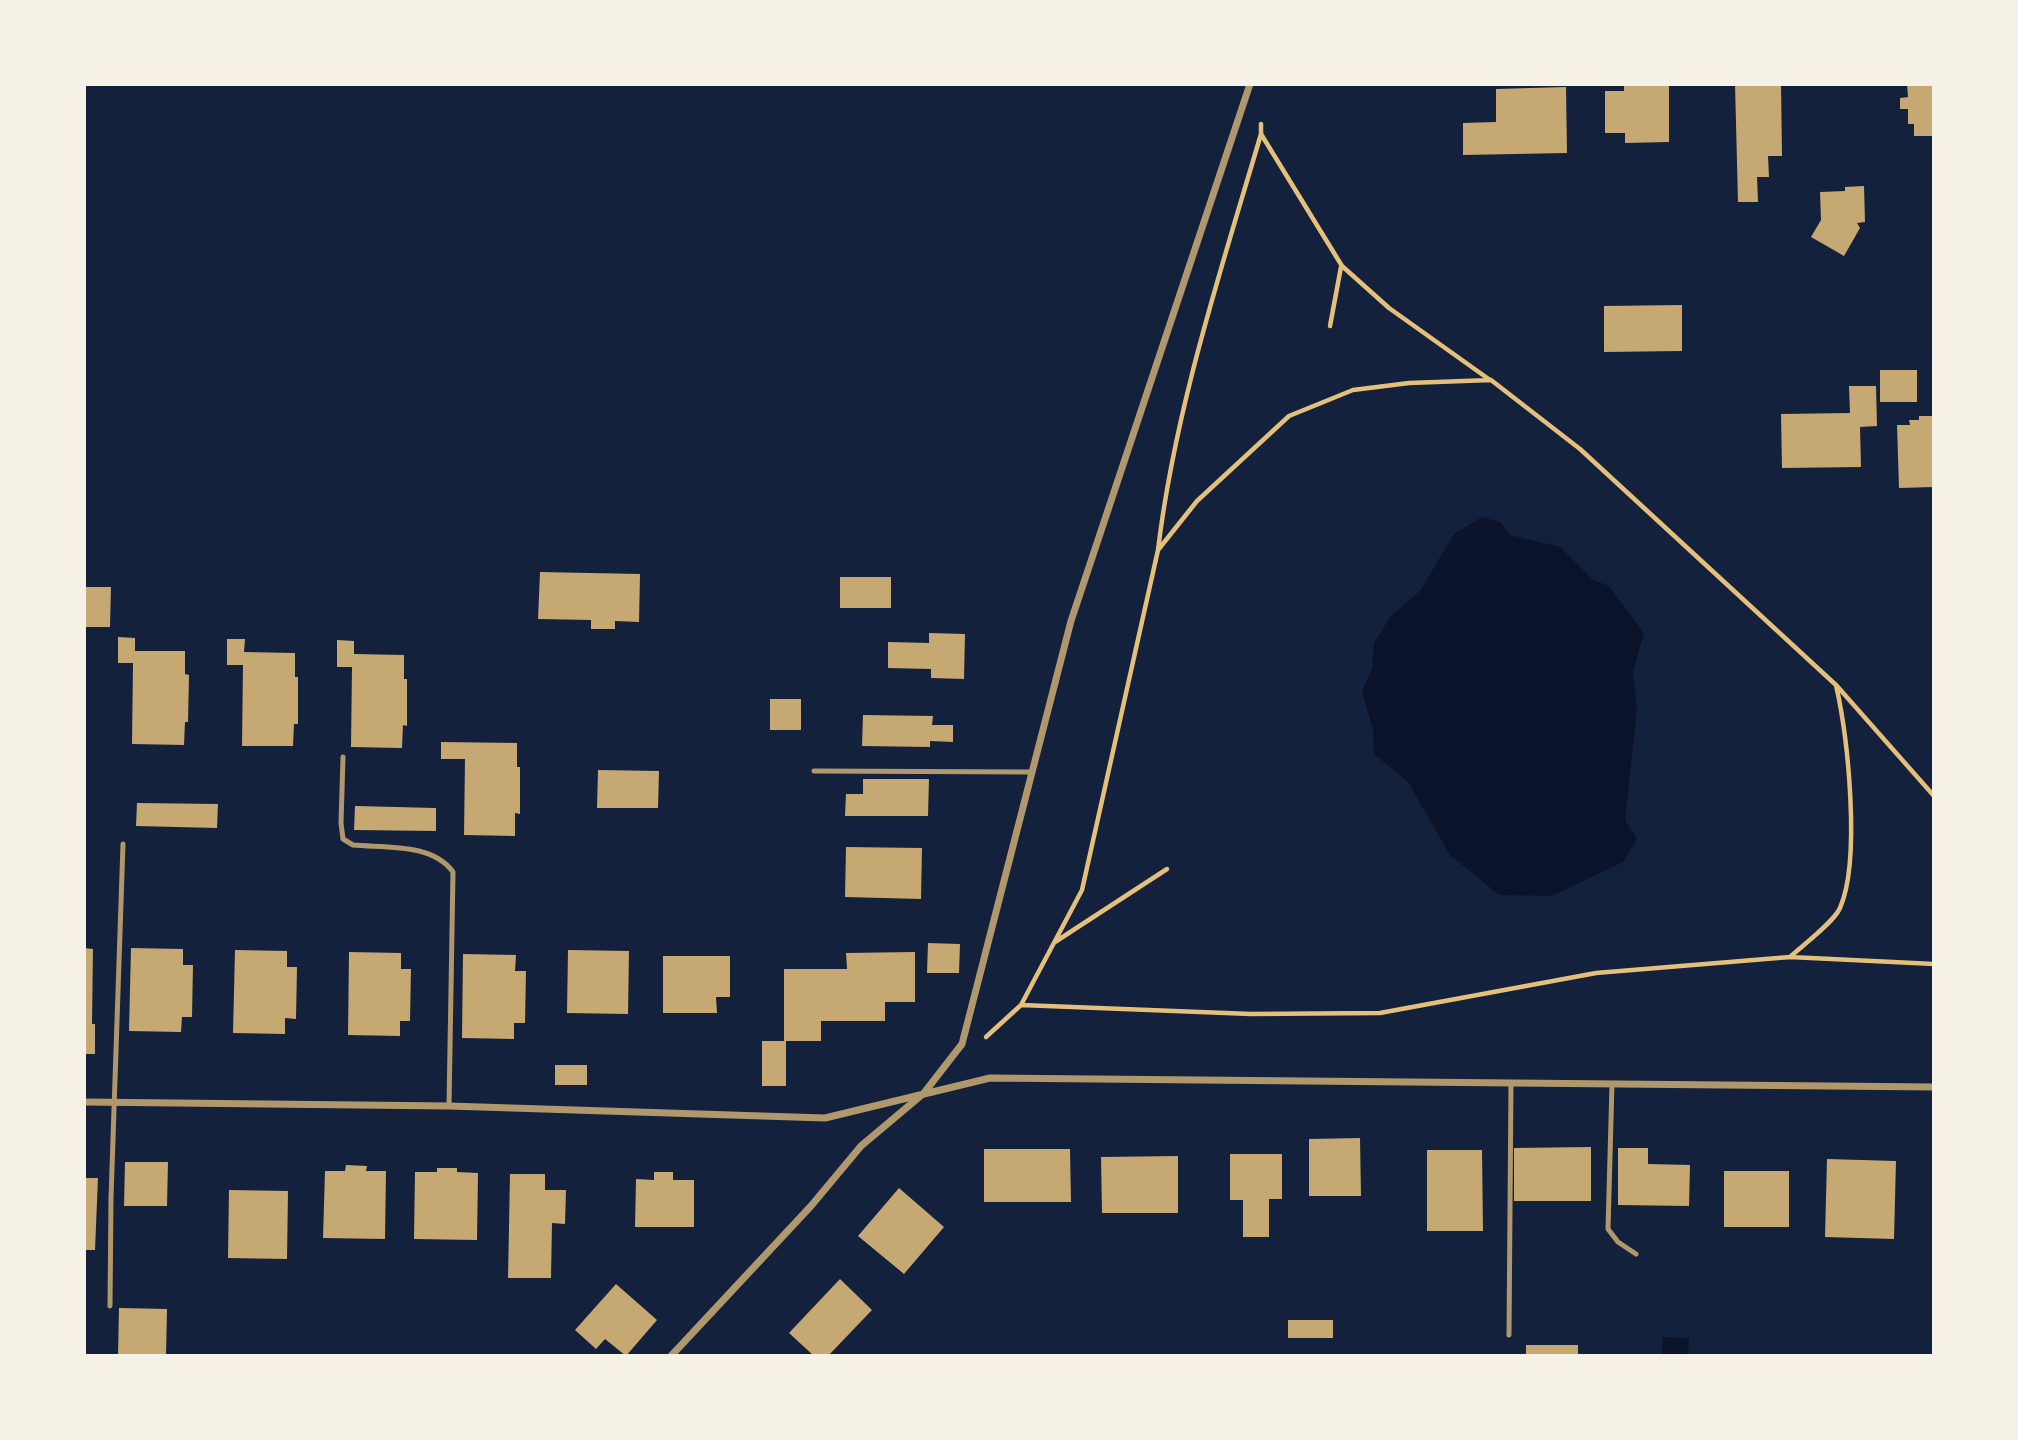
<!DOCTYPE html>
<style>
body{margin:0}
#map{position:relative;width:2018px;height:1440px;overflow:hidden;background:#14213d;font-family:"Sofia Sans Condensed",sans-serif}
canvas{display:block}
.frame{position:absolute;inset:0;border:86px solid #f6f1e7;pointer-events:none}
</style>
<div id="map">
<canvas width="2018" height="1440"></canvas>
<div class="frame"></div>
</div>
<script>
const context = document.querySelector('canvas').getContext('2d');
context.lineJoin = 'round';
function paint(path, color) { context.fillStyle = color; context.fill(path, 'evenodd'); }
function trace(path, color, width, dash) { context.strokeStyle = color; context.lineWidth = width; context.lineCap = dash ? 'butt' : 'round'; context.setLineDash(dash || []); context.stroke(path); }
paint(new Path2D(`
 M1482 517 1500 522 1510 535 1560 547 1593 580 1609 586 1644 633 1633 672 1637 709 1625 820 1637 839 1623 862 1552 896 1499 895 1450 855 1408 782 1374 754 1373 730 1362 691 1372 669 1374 643 1391 616 1420 591 1454 534Z
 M1663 1337 1689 1338 1688 1356H1662Z`), '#0b132b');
paint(new Path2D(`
 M1624 84H1669V142L1625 143V133H1605V91H1624Z
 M1735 84H1781L1782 156H1768L1769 177H1757L1758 202H1738Z
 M1907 84H1934V136H1914V124H1908V109H1900V98L1908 97Z
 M1566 87 1567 153 1463 155V123L1496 122V89Z
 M1864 186 1865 222 1857 223 1860 228 1844 256 1811 237 1821 220 1820 192 1845 191V187Z
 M1682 305V351L1604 352V306Z
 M1880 370H1917V402H1880Z
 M1849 386H1876L1877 426 1860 427 1861 467 1782 468 1781 414 1850 413Z
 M1919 416H1934V487L1899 488 1897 425H1910L1909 420H1919Z
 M540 572 640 574 639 622 615 621V629H591V620L538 619Z
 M840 577H891V608H840Z
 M84 587H111L110 627H84Z
 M929 633 965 634 964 679 931 678V669L888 668V642L929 643Z
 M118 637 135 638V651H185V674L189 675 188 722H185L184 745 132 744 133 663H118Z
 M227 639H245L244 652 295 653V677H298V724H294L293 746H242L243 665H227Z
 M337 640 354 641V654L404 655V679H407V726L403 725 402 748 351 747 352 667H337Z
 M770 699H801V730H770Z
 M863 715 933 716 932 725H953V742L930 741V747L862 746Z
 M441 742 517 743V767H520V814L515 813V836L464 835 465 759H441Z
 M598 770 659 771 658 808H597Z
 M863 779H929L928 816H845L846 794H863Z
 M137 803 218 804 217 828 136 826Z
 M355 806 436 808V831L354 830Z
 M846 847 922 848 921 899 845 897Z
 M928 943 960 944 959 973H927Z
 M84 948 93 949 92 1024H95V1054H84Z
 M131 948 183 949V965H193L192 1017H182L181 1032 129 1031Z
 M235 950 287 951V967H297L296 1019 285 1018V1034L233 1033Z
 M568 950 629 951 628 1014 567 1013Z
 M349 952 401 953V969H411L410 1021H400V1036L348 1035Z
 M915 952V1002H885V1021H821V1041H786V1086H762V1041H784V969H847L846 953Z
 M463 954 516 955 515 971H526L525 1023H514V1039L462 1038Z
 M663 956H730V997H716L717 1013H663Z
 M555 1065H587V1085H555Z
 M1360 1138 1361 1196H1309V1139Z
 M1591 1147V1201H1514V1148Z
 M1618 1148H1648V1164L1690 1165 1689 1206 1618 1205Z
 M984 1149H1070L1071 1202H984Z
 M1427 1150H1482L1483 1231H1427Z
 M1230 1154H1282V1199H1269V1237H1243V1200H1230Z
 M1178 1156V1213H1102L1101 1157Z
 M1827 1159 1896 1161 1894 1239 1825 1237Z
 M125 1162H168L167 1206H124Z
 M346 1165 367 1166 366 1171H386L385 1239 323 1238 325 1171H345Z
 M437 1168H457V1172L478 1173 477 1240 414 1239 415 1172H437Z
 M1724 1171H1789V1227H1724Z
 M654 1172H673V1180H694V1227H635L636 1179 654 1180Z
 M510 1174H545V1190H566L565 1224 552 1223 551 1278H508Z
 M84 1178H98L95 1250H84Z
 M899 1188 944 1227 904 1274 858 1236Z
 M229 1190 288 1191 287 1259 228 1258Z
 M840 1279 872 1310 828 1356H814L789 1333Z
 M616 1284 657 1320 626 1356 605 1339 596 1349 575 1330Z
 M119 1308 167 1309 166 1356H118Z
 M1288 1320H1333V1338H1288Z
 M1526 1345H1578V1356H1526Z`), '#c6a872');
trace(new Path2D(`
 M1261 124V134L1342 266 1389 308 1490 380
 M1330 326 1341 267
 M1158 550C1175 409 1221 270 1261 134
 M1837 686 1934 796
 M1055 942 1167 869
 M1021 1005 1082 890 1158 550 1197 501 1289 416 1353 390 1409 383 1491 380 1580 449 1836 685C1848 738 1861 860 1840 908 1834 922 1802 946 1790 957
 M986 1037 1021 1005 1251 1014 1380 1013 1596 973 1790 957 1934 964`), '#e5c07b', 4.5);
trace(new Path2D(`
 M343 757 341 823 343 839 353 845C386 848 432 843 453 872L449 1106
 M814 771 1030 772
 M1612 1084 1608 1229 1618 1242 1636 1254
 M110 1306 111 1198 123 844
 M1509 1335 1511 1083`), '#b1986c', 5);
trace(new Path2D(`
 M84 1102 449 1106 825 1118 990 1078 1934 1087
 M671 1356 811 1206 861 1146 924 1093 962 1044 1071 621 1250 84`), '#b1986c', 7);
</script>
